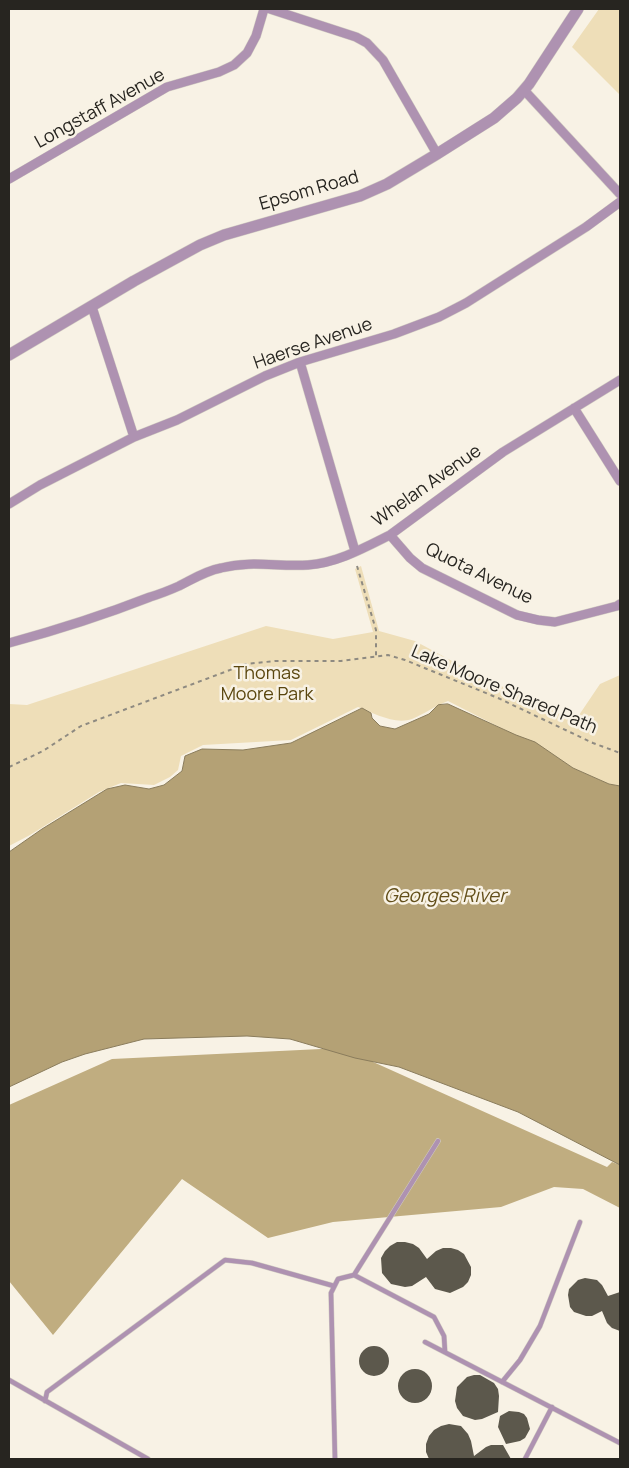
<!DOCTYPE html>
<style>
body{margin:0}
#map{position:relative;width:629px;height:1468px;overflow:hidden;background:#f8f2e5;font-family:Manrope,sans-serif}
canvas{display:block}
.frame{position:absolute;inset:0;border:10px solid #272520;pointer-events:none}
</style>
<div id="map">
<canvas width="629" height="1468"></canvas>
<div class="frame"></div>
</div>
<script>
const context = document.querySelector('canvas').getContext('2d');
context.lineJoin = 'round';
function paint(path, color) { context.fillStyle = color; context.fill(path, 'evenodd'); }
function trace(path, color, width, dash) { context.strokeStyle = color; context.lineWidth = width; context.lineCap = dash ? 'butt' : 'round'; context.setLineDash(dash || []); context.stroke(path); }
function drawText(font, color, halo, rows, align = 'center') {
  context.font = font + ' Manrope,sans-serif'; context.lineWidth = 5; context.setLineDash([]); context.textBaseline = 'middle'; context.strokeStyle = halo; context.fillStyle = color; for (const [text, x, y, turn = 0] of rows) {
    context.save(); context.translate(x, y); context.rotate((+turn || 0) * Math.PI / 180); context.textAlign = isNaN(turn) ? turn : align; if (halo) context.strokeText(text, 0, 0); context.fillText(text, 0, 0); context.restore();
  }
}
paint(new Path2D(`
 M599 9H620V95L572 47Z
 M361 566 379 631 415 641 478 675 575 721 600 684 620 675V786L609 784 573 768 552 754 448 701C435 706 424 714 412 719 394 725 374 713 358 707L291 740 203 745 181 756 178 770 170 777 154 785 121 783 99 792 30 835 9 846V704L27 705 266 626 333 639 373 632 355 569Z`), '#eedeb8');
paint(new Path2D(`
 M342 1048 607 1167 612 1162 620 1165V1208L583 1189 554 1187 501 1207 333 1222 268 1238 182 1179 53 1335 9 1281V1105L112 1059Z`), '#c0ad80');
const water = new Path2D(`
 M448 704 516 735 535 742 573 768 609 784 620 786V1165L518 1112 399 1067 355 1058 290 1039 247 1036 144 1039 85 1054 62 1062 9 1087V852L42 829 107 789 125 785 149 789 164 785 182 771 185 756 202 749 243 750 291 743 362 708 371 713 372 718 380 726 395 729 429 714 438 705Z`);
paint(water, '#b4a175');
trace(water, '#8a7c5c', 1);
paint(new Path2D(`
 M397 1242H405L413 1244 419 1248 427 1259 436 1251 443 1248H451L458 1250 464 1254 471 1267V1275L468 1282 463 1287 450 1293 435 1289 426 1277 412 1286 405 1287 391 1284 382 1273 381 1258 385 1251 390 1246Z
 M585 1278 597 1280 602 1285 608 1296 620 1292V1331L612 1328 607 1323 602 1311 592 1316H586L574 1312 570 1307 568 1295 569 1289 578 1280Z
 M359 1361a15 15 0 1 1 30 0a15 15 0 1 1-30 0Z
 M398 1386a17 17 0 1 1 34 0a17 17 0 1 1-34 0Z
 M474 1375H480L494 1383 498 1389 499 1396 498 1412 482 1419 475 1420 463 1416 457 1408 455 1401 457 1387 467 1377Z
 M509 1411 519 1412 524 1414 527 1418 530 1429 525 1438 520 1441 506 1444 498 1427 500 1416Z
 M449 1424 461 1426 468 1434 471 1441 474 1456 486 1447 491 1445H503L511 1459H429L426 1452V1444L429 1436 434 1430 441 1426Z`), '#5c584c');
const service = new Path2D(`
 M354 1275 438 1141
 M425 1342 620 1443
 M9 1380 148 1459
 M502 1382 520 1360 540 1326 580 1222
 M45 1401 47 1392 225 1260 252 1263 334 1286
 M335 1459 331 1293 338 1279 354 1275 434 1317 444 1336 445 1352
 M525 1459 552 1407`);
const minor = new Path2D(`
 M270 9 356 37 367 43 383 60 437 154
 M524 90 620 194
 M9 179 167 87 219 72 234 65 247 53 256 36 264 9
 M92 307 134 437
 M300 362 355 551
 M574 408 620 481
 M9 504 40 485 134 437 177 420 265 376 300 362 394 334 439 317 466 303 586 227 620 202
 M390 535 410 558 422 568 517 615 538 620 555 622 617 606 620 604
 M9 643C57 630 104 615 150 597 160 594 170 590 179 586 193 579 205 571 221 568 252 560 277 567 308 565 337 563 364 548 390 535L503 452 620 380`);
const tertiary = new Path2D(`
 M9 355 134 281 200 245 224 235 360 196 387 184 437 154 494 118 517 98 529 84 578 9`);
trace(service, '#d2cdc2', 5.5);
trace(minor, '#d2cdc2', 10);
trace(tertiary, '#d2cdc2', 12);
trace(new Path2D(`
 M357 566 376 630V656
 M9 767 43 751 81 726 246 664 275 661H341L388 655 405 660 498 698 593 743 620 753`), '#8e8a81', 2, [4, 4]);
trace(service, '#ae92b1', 4.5);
trace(minor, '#ae92b1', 9);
trace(tertiary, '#ae92b1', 11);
drawText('18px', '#272520', '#f8f2e5', [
 ["Longstaff Avenue",100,109,-29],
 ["Epsom Road",309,191,-16],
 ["Haerse Avenue",313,344,-19],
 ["Whelan Avenue",427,486,-35],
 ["Quota Avenue",479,574,26],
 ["Lake Moore Shared Path",504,690,23]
]);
drawText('18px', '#5a460e', '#f8f2e5', [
 ["Thomas",267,674],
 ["Moore Park",267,695]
]);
drawText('italic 19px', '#634f1a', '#f8f2e5', [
 ["Georges River",445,897]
]);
</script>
